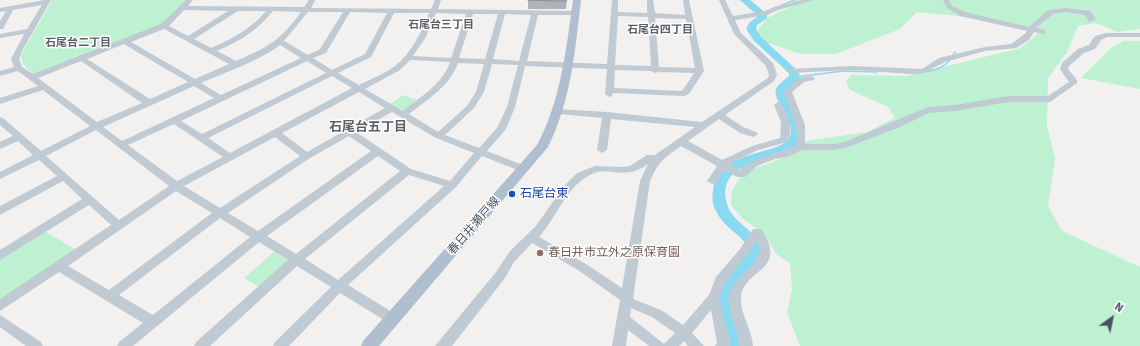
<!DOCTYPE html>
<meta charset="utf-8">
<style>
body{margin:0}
#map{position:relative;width:1140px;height:346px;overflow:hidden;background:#f3f0f0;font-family:Signika,sans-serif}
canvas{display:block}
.north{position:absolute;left:1092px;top:298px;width:40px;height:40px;-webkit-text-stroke:3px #fff;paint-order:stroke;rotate:33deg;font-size:11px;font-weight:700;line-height:16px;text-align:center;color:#47535f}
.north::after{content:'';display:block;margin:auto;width:14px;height:18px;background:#47535f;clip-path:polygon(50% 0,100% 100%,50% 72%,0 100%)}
</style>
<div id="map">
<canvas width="1140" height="346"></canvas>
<div class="north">N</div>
</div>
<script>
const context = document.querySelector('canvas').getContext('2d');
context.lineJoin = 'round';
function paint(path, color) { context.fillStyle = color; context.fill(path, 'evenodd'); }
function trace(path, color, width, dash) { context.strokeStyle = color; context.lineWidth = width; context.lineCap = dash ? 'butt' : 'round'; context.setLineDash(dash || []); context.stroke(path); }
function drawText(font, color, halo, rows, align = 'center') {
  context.font = font + ' Signika,"Noto Sans JP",sans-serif'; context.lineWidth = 3; context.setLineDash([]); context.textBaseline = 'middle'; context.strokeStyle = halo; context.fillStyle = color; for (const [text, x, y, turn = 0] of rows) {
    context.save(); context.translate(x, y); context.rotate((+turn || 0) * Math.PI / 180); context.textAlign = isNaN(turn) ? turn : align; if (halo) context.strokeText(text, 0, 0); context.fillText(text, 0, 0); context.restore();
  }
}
paint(new Path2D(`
 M52 0H188L162 24 35 75C28 69 21 65 21 55Z
 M792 0H1140V29L1117 32 1096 23 1078 26 1067 52 1048 78 1047 126 1055 158 1048 206 1062 231 1140 267V346H800L787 312 792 290 790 263 776 254 765 235 742 218 731 205 732 191 739 179 751 170 788 156 800 142 867 132 895 118 888 107 850 90 846 82 851 75 906 76 1021 48 1042 30 979 18 917 12 900 29 836 54H800L760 40 758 30 767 18 795 5Z
 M1124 41H1140V89L1081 78 1111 48Z
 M403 95 417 100 405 111 390 104Z
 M43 230 76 250 0 301V258Z
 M274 252 289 261 261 288 244 278Z`), '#bdf1d2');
trace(new Path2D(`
 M780 6 794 0
 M905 73C925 73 946 72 955 52
 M795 77 843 71 877 72`), '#89d9f0', 1.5);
paint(new Path2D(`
 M740 0H750L767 14V18L757 25 756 29 761 37 799 72 800 77C797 81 790 85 787 90 782 100 813 121 799 143 785 166 714 154 727 204 731 221 756 231 765 250L735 289 733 305 741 331V346H723C725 327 721 323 717 306 713 283 737 265 750 249 741 234 724 228 716 211 712 204 712 198 713 191 717 147 783 157 790 136 796 118 772 102 776 89 778 84 786 79 789 76V73L754 41 746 29 750 22 758 16Z`), '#89d9f0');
paint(new Path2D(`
 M45 0H51L22 51 19 59 22 67 33 74 161 24 186 0H193L188 6 304 7 309 0H315L311 8 431 9 435 0H441L438 9 575 11 579 13 578 15H538L527 61 607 64 612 0H618V12L647 13V0H653L655 13 685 15 683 0H689L704 71 689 94 684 96 613 93 612 96 609 97 605 94 607 69 525 66 515 107 506 129 487 151 528 167 529 169 528 171H520L482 156 456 187 348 285 397 315 399 319 397 323 393 324 389 323 340 293 289 346H273L275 342 331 287 297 266 210 346H194L196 342 288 260 259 242 133 346H117L119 342 143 323 59 272 0 311V299L111 225 89 205 0 260V250L82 199 63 181 0 215V206L57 176 39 160 0 179V172L33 155 18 141 0 149V142L13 136 0 125V117L3 118 41 151 90 126 43 90 0 104V98L38 86 18 71 0 76V71L14 67 11 59 24 34 0 38V34L27 29 42 5 13 10 3 29H0V21L6 11 0 12V8ZM184 10 228 11 188 36 169 26ZM238 11H266C251 29 232 39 211 48L194 39ZM273 11 301 12C280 41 268 47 236 61L217 51C240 41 257 31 273 11ZM308 12H343L320 49 308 55 284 41ZM350 12 387 13 365 54 332 70 313 58 326 53ZM394 13H429C421 33 412 52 395 66 385 74 370 79 359 85L338 73 371 57ZM436 13 466 14 451 58 413 56 426 37ZM473 14H498L485 59 459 58ZM505 14 531 15 519 61 493 59ZM618 16 648 17 651 66 615 65ZM655 18 686 19 695 68 659 67ZM164 29 229 64 195 79 131 42ZM124 44 188 82 150 99 87 59ZM280 45 301 58 221 95 201 83C224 73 261 60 280 45ZM410 60 450 62C443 84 420 97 403 111L365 89 400 70ZM81 61 142 103 97 122 38 78ZM307 61 326 73 202 134 181 121ZM458 63 484 64 476 92 467 106 438 132 409 114C427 100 450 86 458 63ZM492 64 518 65 507 107 497 128 479 148 445 135 474 108 484 92ZM615 70 651 71 655 73 659 72 694 73 683 90 680 91 614 88ZM332 76 352 88 230 153 208 138ZM194 86 214 98 122 141 103 127ZM359 92 385 108 307 152 282 133ZM392 112 436 138 474 153 450 181 411 169 356 132ZM174 124 223 157 177 181 128 145ZM96 130 169 186 119 220 46 156ZM349 136 371 151 258 231 228 213 310 158ZM275 137 300 156 220 208 184 186ZM378 156 400 171 296 254 267 236ZM409 175 444 186 338 280 305 259ZM176 191 212 213 109 290 68 266ZM220 218 250 237 153 315 119 295Z
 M719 0H725L733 16 765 11 774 7 802 0H814L778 10 767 15 735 20 741 33 773 63 777 75 774 81 725 115 743 127 756 132 758 134 753 137 740 133 719 119 688 141 722 160 752 146 780 138 781 122 774 105 778 102 781 103C789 114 794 129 787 142L758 150 729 164 740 170C758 155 776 155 796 145 800 126 789 110 784 92L798 78 811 76 815 78 814 80 804 82 792 92 805 125V144H835L845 142 928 107 955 105 1009 96H1048L1069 82 1060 69 1062 63 1078 49 1089 45 1095 36 1106 33H1140V37H1107L1101 40 1095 49 1084 53 1069 66 1068 69 1077 80V83L1050 102H1009L955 111 929 113 902 126 851 146 835 150H802L787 157 775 159 757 166 745 177H737L724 170 716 183 712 184 707 181 717 166 681 146C664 158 659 161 650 181L633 299 661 310 683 325 709 295 716 277 740 249 753 229H761C790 272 743 268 741 298 740 314 752 329 753 346H739C739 328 724 309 730 292 736 274 768 262 757 241 749 254 720 284 720 298 721 313 727 329 731 344L730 346H715L717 342 711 310 692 333 704 346H688L684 341 679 346H649L628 330 626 346H612L620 300 578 270 532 243 514 262 505 278 452 346H435L496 272 510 251 536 226 564 186 577 173 595 166 623 167 630 166 647 155H655L695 127 611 119 607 150 602 153 597 150 602 118 559 114 556 113 555 111 556 109 607 112 702 122 768 78 769 75 766 66 734 34ZM648 164 640 181 622 288 586 264 539 237C557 217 566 186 592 174 610 165 623 182 648 164ZM631 308 652 317 675 333 664 344 630 317Z
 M943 0H949L952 6 965 12 1029 27 1048 10 1065 8 1091 11 1096 20 1089 22 1085 15 1065 12 1053 14 1036 28 1045 30V34L1034 32 1029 40 1016 48 985 51 945 62 924 73 913 74 852 70 789 73 785 71 789 69 852 66 922 69 939 58 985 47 1011 44 1026 33 1027 31 960 16 947 8Z
 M0 315 41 342 43 346H26L0 327Z`), '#c0cad2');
paint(new Path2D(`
 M573 0H581C575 51 571 101 548 147L379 346H361L363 341 537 145C561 100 566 50 573 0Z`), '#afbfd0');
paint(new Path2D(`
 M528 0H567L566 9H528Z`), '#afb2b7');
const building = new Path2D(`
 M528 0H567L566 1Z`);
paint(building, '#cccfd5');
trace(building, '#8f9195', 1);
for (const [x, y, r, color] of [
 [512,194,4,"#1a4fb4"],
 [540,253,4,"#8d6e63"]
]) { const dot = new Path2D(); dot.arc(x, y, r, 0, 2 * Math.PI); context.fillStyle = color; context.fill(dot); trace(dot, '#fff', 1.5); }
drawText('bold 11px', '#5c6066', '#fff', [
 ["石尾台三丁目",441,25],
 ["石尾台四丁目",660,30],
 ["石尾台二丁目",78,43]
]);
drawText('12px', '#164399', '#fff', [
 ["石尾台東",520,194]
], 'left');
drawText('12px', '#47535f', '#fff', [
 ["春日井瀬戸線",474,226,-49]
]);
drawText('12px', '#785e54', '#fff', [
 ["春日井市立外之原保育園",548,253]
], 'left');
drawText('bold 13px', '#5c6066', '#fff', [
 ["石尾台五丁目",368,128]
]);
</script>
